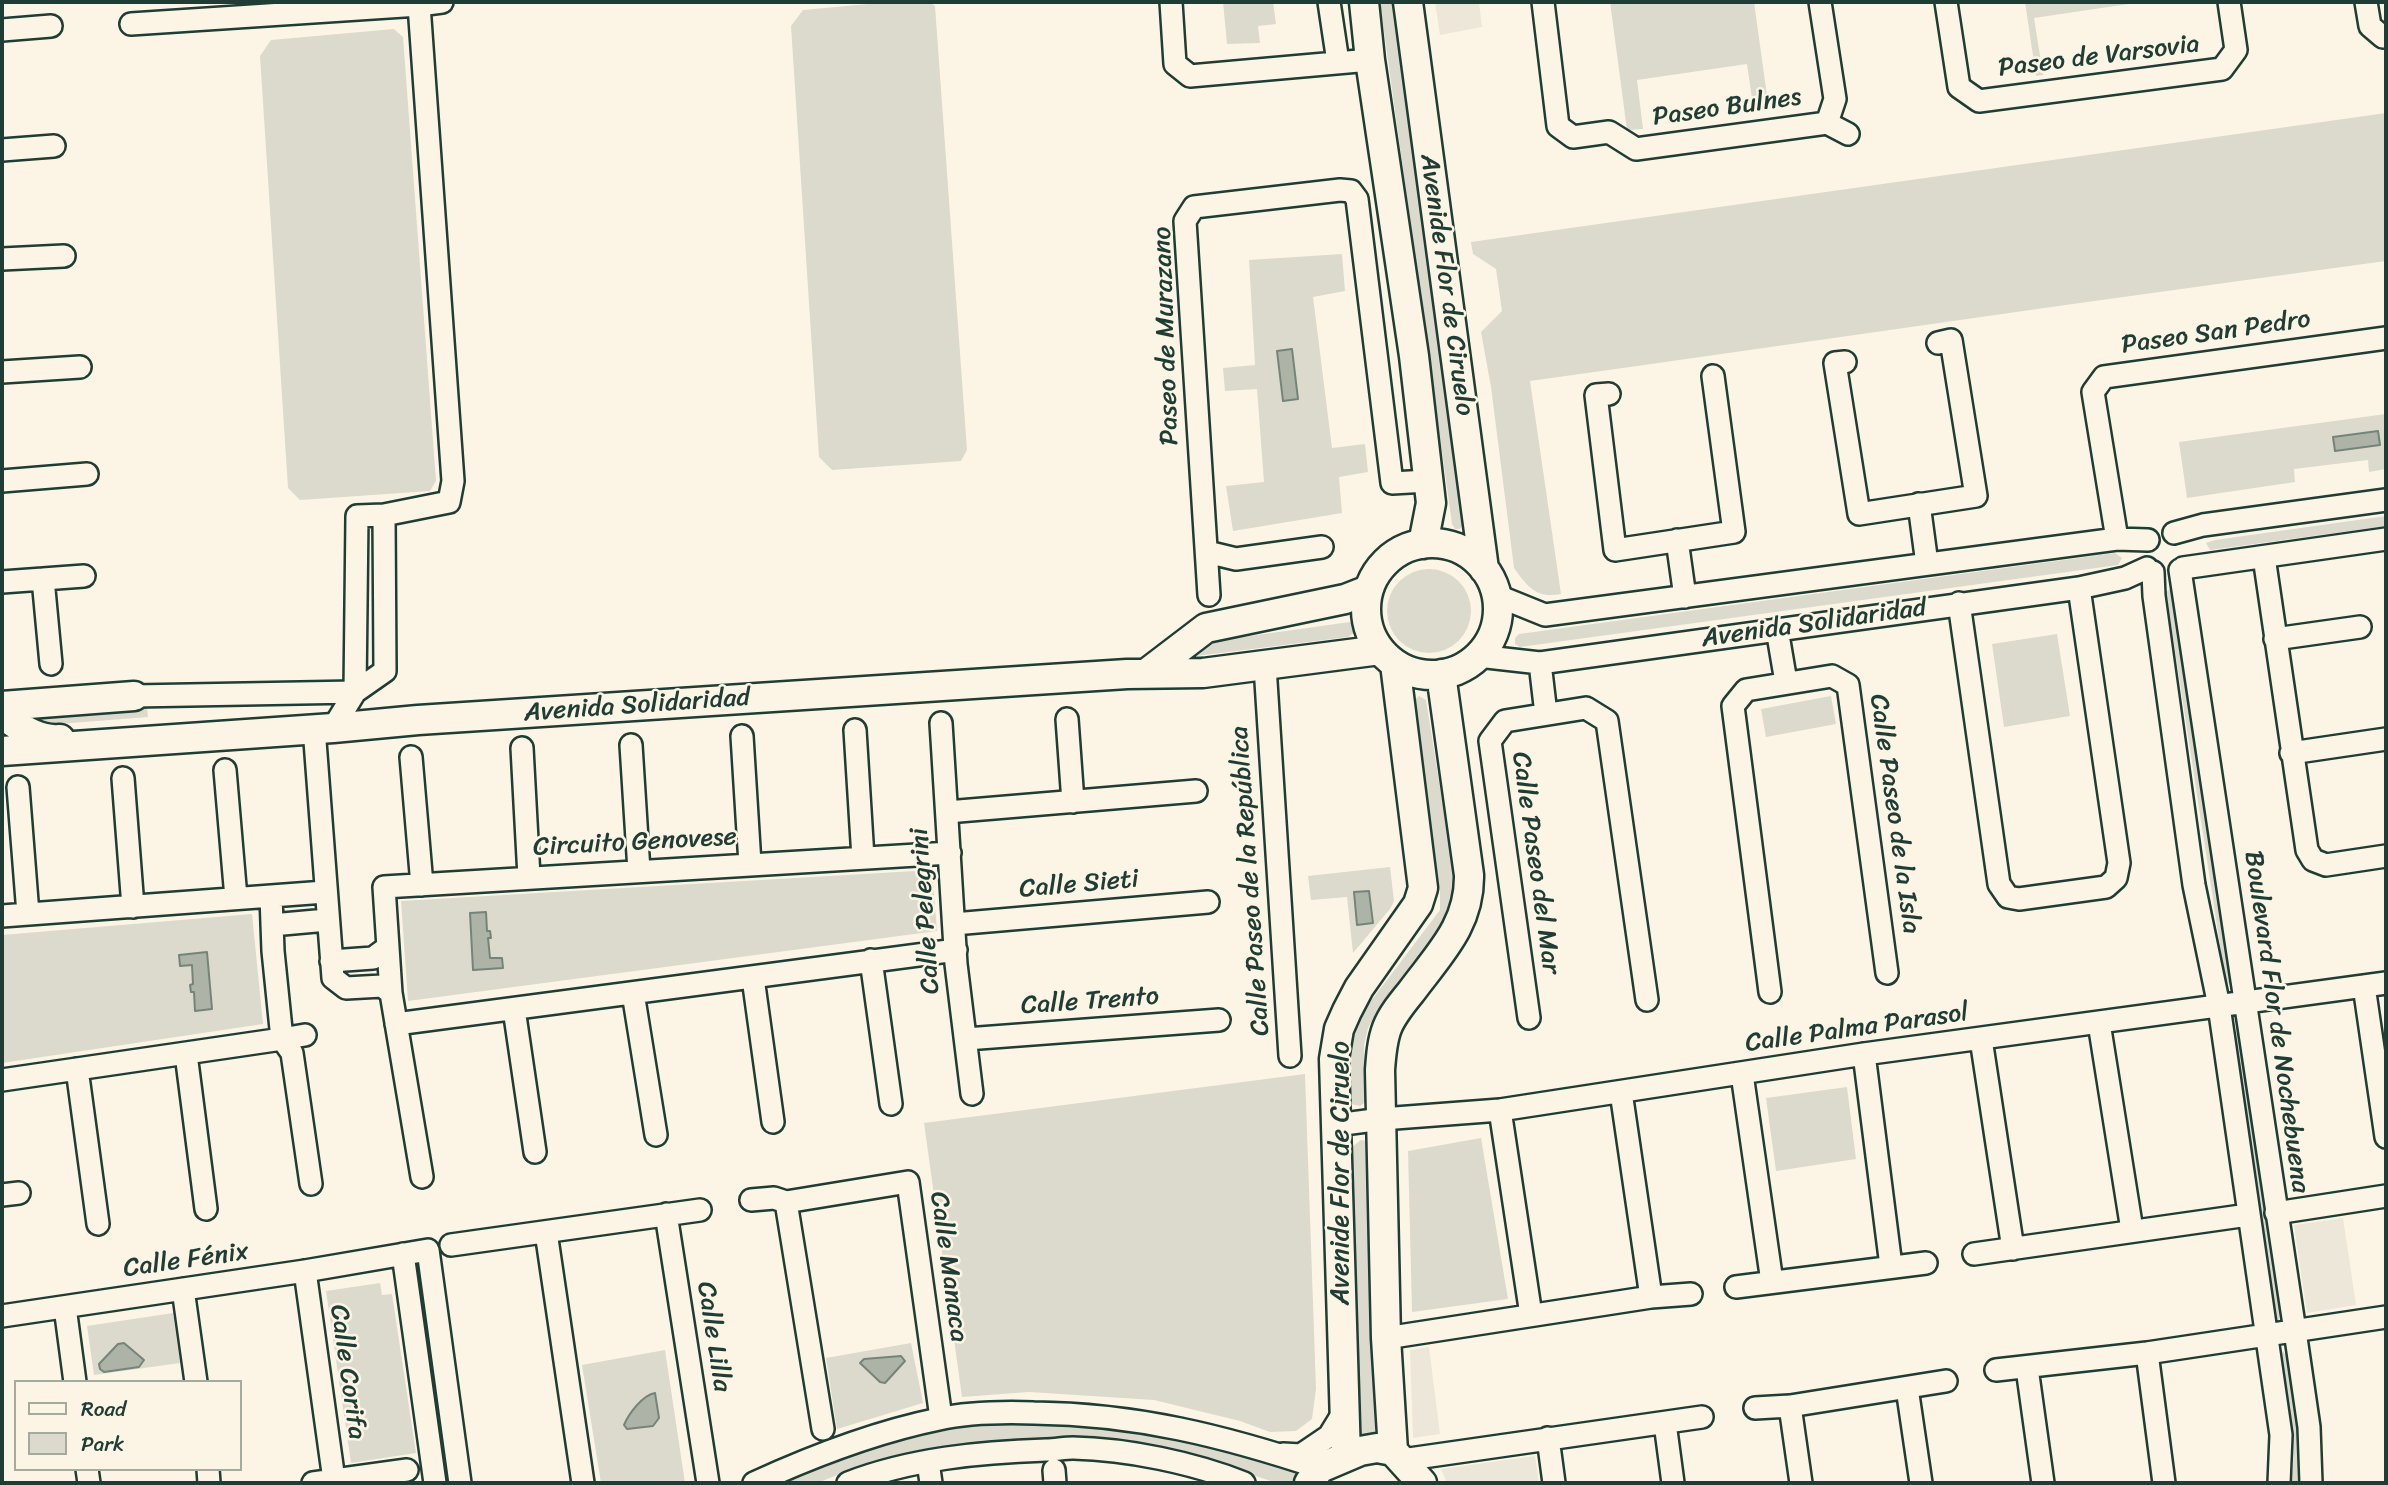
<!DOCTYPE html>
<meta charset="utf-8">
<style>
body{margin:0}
#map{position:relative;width:2388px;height:1485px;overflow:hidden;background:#fcf5e5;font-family:Sriracha,sans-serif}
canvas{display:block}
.frame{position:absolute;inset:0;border:4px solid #1f3d34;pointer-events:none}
.legend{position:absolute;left:14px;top:1380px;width:228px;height:91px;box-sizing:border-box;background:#fcf5e5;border:2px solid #a4ab9e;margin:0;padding:9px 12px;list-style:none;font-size:21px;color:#1f3d34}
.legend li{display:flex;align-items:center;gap:14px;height:35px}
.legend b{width:35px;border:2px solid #a4ab9e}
</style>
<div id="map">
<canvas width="2388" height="1485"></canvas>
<div class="frame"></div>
<ul class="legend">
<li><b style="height:9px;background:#fcf5e5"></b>Road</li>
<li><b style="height:19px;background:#dcdacc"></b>Park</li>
</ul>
</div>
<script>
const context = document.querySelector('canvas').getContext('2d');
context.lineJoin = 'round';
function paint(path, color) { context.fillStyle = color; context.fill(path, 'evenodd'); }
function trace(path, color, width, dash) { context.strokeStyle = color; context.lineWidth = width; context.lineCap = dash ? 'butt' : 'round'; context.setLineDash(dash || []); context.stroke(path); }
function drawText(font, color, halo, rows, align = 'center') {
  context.font = font + ' Sriracha,sans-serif'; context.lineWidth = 5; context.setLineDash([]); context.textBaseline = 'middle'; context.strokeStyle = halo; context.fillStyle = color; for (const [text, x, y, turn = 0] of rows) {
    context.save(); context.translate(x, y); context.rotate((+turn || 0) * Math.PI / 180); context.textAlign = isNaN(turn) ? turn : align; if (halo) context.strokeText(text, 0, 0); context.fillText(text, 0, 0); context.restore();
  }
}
paint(new Path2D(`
 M1435 2H1479L1482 27 1440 35Z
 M2343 1218 2356 1305 2307 1313 2294 1225Z
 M1429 1347 1440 1434 1413 1438 1410 1350Z
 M1535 1456 1539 1483H1447L1441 1469Z`), '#ece7d8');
paint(new Path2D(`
 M890 2H929L935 6 967 450 961 461 832 470 819 457 791 26 803 10Z
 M1223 2H1273L1276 24 1258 26 1260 43 1227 44Z
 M1380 2H1393L1464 523 1460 529H1455L1452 524Z
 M1610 2H1754L1769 110 1754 112 1747 64 1637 80 1643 129 1627 130Z
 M2025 2H2142L2034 18 2043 75 2036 76Z
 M394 29 403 37 436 481 430 491 300 500 288 488 260 56 271 40Z
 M2386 113V261C2101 299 1816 341 1530 381L1561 594C1536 599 1527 586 1514 568L1491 387 1481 332 1502 311 1496 269 1473 254 1471 242Z
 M1342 254 1345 291 1313 297 1332 448 1365 444 1368 472 1339 477 1342 513 1233 531 1226 486 1264 482 1257 389 1225 391 1223 368 1255 365 1249 260Z
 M2386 414V469L2369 472 2368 460 2294 469 2295 482 2187 498 2179 442Z
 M2386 516V526L2210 550 2206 543 2215 540Z
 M2115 553 2122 558 2118 565 1520 647 1515 644V638L1519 634Z
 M1387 611a42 42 0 1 1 84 0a42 42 0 1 1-84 0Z
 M2171 588 2234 979 2230 986 2225 978 2166 592Z
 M1350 622 1354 624 1355 632 1348 637 1196 656 1195 651 1214 641Z
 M2057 634 2070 716 2004 727 1992 644Z
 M1419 696 1426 700 1457 894 1441 935 1377 1011 1368 1028 1364 1045 1366 1102 1360 1106 1351 1104V1047L1355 1027 1368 1005 1440 910V891L1412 702Z
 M1831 696 1836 724 1766 737 1761 709Z
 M147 707 148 717 46 725 38 722 42 714Z
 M1390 867 1394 901 1390 909 1353 953 1347 897 1311 900 1308 876Z
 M932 870 937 931 408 1001 401 901Z
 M252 914 263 1024 2 1063V935Z
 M2238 1027 2241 1034 2280 1312 2279 1321 2272 1315 2234 1035Z
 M1305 1074 1316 1389 1312 1419 1296 1431 1270 1432 1240 1421 1154 1400 1029 1392 962 1397 924 1123Z
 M1847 1087 1856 1159 1776 1171 1766 1098Z
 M1481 1138 1508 1299 1412 1312 1408 1151Z
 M1361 1140 1367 1141 1370 1149 1375 1430 1374 1437 1363 1440 1360 1436 1352 1147Z
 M380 1283 382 1295 392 1294 416 1453 351 1463 326 1291Z
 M173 1313 180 1363 94 1375 87 1326Z
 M911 1343 923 1403 837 1429 826 1358Z
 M665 1350 685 1483H601L582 1365Z
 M2283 1351 2289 1360C2294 1392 2309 1454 2301 1483H2290C2300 1451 2285 1397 2280 1363Z
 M1031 1424C1127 1429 1209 1441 1301 1474L1300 1483H1277L1209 1461 1089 1441 1030 1440 970 1444 906 1455 845 1472 817 1483H782C831 1458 912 1436 966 1427 987 1423 1010 1425 1031 1424Z`), '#dcdacc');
const water = new Path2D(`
 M1292 349 1298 399 1283 401 1277 351Z
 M2378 431 2380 445 2335 451 2333 437Z
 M1369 891 1373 923 1357 925 1354 892Z
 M486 912 487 931H490L491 938H488L490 958H502L503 968 473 970 470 913Z
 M207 952 212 1009 195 1011 194 992H191L190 985 193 984 192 965 180 966 179 955Z
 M124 1343 144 1360 139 1367 104 1372 100 1369 99 1364 118 1344Z
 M901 1356 905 1361 885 1383 880 1382 860 1363 864 1359Z
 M655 1393 659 1418 653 1426 627 1429 624 1425C629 1413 643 1395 655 1393Z`);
paint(water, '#aeb3a7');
trace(water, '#758479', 2);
const street = new Path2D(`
 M1171 2 1175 64 1190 76 1370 60
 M1329 2 1338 62
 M1543 2 1558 126 1573 137 1609 132 1636 149 1827 123 1835 99 1820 2
 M1946 2 1959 87 1979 101 2222 69 2236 50 2229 2
 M2366 2 2370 26 2383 37 2386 36
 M131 24 419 5
 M2 30 51 26
 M1827 123 1848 134
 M2 150 54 146
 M2 259 64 256
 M1845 362 1835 363 1859 514 1976 496 1951 340 1938 343
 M2 372 80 367
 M1609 394 1596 395 1615 550 1734 532 1713 376
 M2 481 87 474
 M1919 504 1927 564
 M2174 533 2203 525 2386 500
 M2117 539 2093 392 2104 377 2386 338
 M1677 540 1685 597
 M1207 552 1236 559 1322 547
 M2264 557 2307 850 2313 860 2326 865 2386 856
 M2183 568 2386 539
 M2180 570 2295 1331 2309 1427 2311 1483
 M2153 572 2154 596 2194 885 2219 1006 2281 1435 2279 1483
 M43 579 51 664
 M2 582 84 576
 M1209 595 1185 221 1194 207 1340 190 1351 191 1357 199 1392 483 1428 481
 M1498 596 1545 615 2117 539 2148 540
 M1959 603 1999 884 2008 897 2019 899 2106 887 2116 878 2119 863 2079 588
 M1777 629 1786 682
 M2275 639 2360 627
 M1478 656 1540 663 2079 588 2125 578 2147 568
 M1540 663 1546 714
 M1265 666 1290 1056
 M134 696 355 692 385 671 384 515
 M1067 719 1073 802
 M941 723 956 964 972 1094
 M314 728 333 978 346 988 382 986 391 993
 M333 728 355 692 357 516 384 515 449 502 453 481 419 5 442 2
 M855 730 863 858
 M742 736 750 864
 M631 745 639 871
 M522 748 529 877
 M2291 753 2386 739
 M411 757 422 885
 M225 770 236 898
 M123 778 133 907
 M18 787 28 914
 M947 812 1196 791
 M2 916 325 892
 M954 924 1208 902
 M272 925 327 920
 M871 960 891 1104
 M331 961 373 958 388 947
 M753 978 773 1122
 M2364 986 2386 1137
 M1770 992 1733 706 1746 690 1832 676 1848 685 1887 973
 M633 993 656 1135
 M514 1009 535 1152
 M1529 1018 1490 741 1505 721 1586 708 1607 721 1647 1000
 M2099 1023 2132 1230
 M396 1024 956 950
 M305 1035 282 1039 292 1053 311 1184
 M966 1039 1219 1020
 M1981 1039 2013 1249
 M186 1054 206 1209
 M1864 1054 1891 1266
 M77 1069 98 1224
 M1742 1074 1772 1282
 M2 1080 282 1039 273 951 271 896
 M1621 1092 1651 1297
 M1500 1110 1531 1315
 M1336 1125 1382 1119 1500 1110 1864 1054 2386 983
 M422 1177 391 993 384 887 950 853
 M2 1195 19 1193
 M751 1200 774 1198 786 1202 908 1182 941 1418
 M786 1202 823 1429
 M2276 1213 2386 1196
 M666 1214 708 1483
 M546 1232 583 1483
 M451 1245 700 1210
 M403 1254 435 1483
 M1974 1254 2248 1215
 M305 1271 334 1480
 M1736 1287 1926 1263
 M183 1289 196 1382
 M65 1307 75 1382
 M2 1316 305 1271 428 1250 460 1483
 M1386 1338 1651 1297 1691 1294
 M2147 1353 2164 1483
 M2027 1368 2043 1483
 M1996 1370 2147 1353 2386 1317
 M1907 1388 1921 1483
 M1790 1406 1801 1483
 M1755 1408 1790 1406 1946 1381
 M1665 1423 1673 1483
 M1548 1438 1554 1483
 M1283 1454 1301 1455 1329 1436 1345 1410
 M1402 1460 1702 1417
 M928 1462 931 1483
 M87 1469 89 1483
 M208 1469 209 1483
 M1054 1470 1055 1483
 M313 1483 407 1470
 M754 1483C813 1456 875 1432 939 1419 970 1412 1003 1412 1034 1413 1136 1414 1224 1436 1320 1468
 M848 1483C910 1459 980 1452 1046 1450 1055 1450 1064 1448 1073 1448 1127 1449 1194 1463 1244 1483`);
const secondary = new Path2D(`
 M1364 2 1370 60 1414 356 1431 503 1423 544
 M1408 2 1484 569
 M1366 609a66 66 0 1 1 132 0a66 66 0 1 1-132 0Z
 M1147 673 1206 628 1345 599 1368 590
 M2 706 134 696
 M2 715C20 727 37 741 60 739
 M2 751 333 728 418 720 1127 674 1203 673 1380 650
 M1393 1451 1386 1338 1380 1070C1381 1056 1382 1041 1387 1028 1392 1015 1402 1003 1411 992 1439 954 1470 925 1469 875L1441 674
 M1346 1457 1334 1059 1339 1029 1347 1011 1359 988 1418 904 1423 888 1395 664
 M1309 1483 1320 1468 1360 1451 1377 1448 1393 1451 1422 1483`);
trace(street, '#1f3d34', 26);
trace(secondary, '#1f3d34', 33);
trace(street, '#fcf5e5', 21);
trace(secondary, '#fcf5e5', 28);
drawText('26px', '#1f3d34', '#fcf5e5', [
 ["Paseo de Varsovia",2099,57,-7],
 ["Paseo Bulnes",1727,108,-8],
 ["Avenide Flor de Ciruelo",1446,285,82],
 ["Paseo San Pedro",2216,333,-8],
 ["Paseo de Murazano",1167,336,-92],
 ["Avenida Solidaridad",1814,624,-8],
 ["Avenida Solidaridad",637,706,-4],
 ["Calle Paseo de la Isla",1894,814,82],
 ["Circuito Genovese",635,843,-3],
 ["Calle Paseo del Mar",1535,863,82],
 ["Calle Paseo de la República",1251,881,-94],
 ["Calle Sieti",1079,885,-5],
 ["Calle Pelegrini",926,911,-94],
 ["Calle Trento",1090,1002,-4],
 ["Boulevard Flor de Nochebuena",2276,1022,82],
 ["Calle Palma Parasol",1857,1029,-8],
 ["Avenide Flor de Ciruelo",1341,1173,-90],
 ["Calle Fénix",186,1261,-8],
 ["Calle Manaca",948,1267,82],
 ["Calle Lilla",713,1337,81],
 ["Calle Corifa",347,1372,82]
]);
</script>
